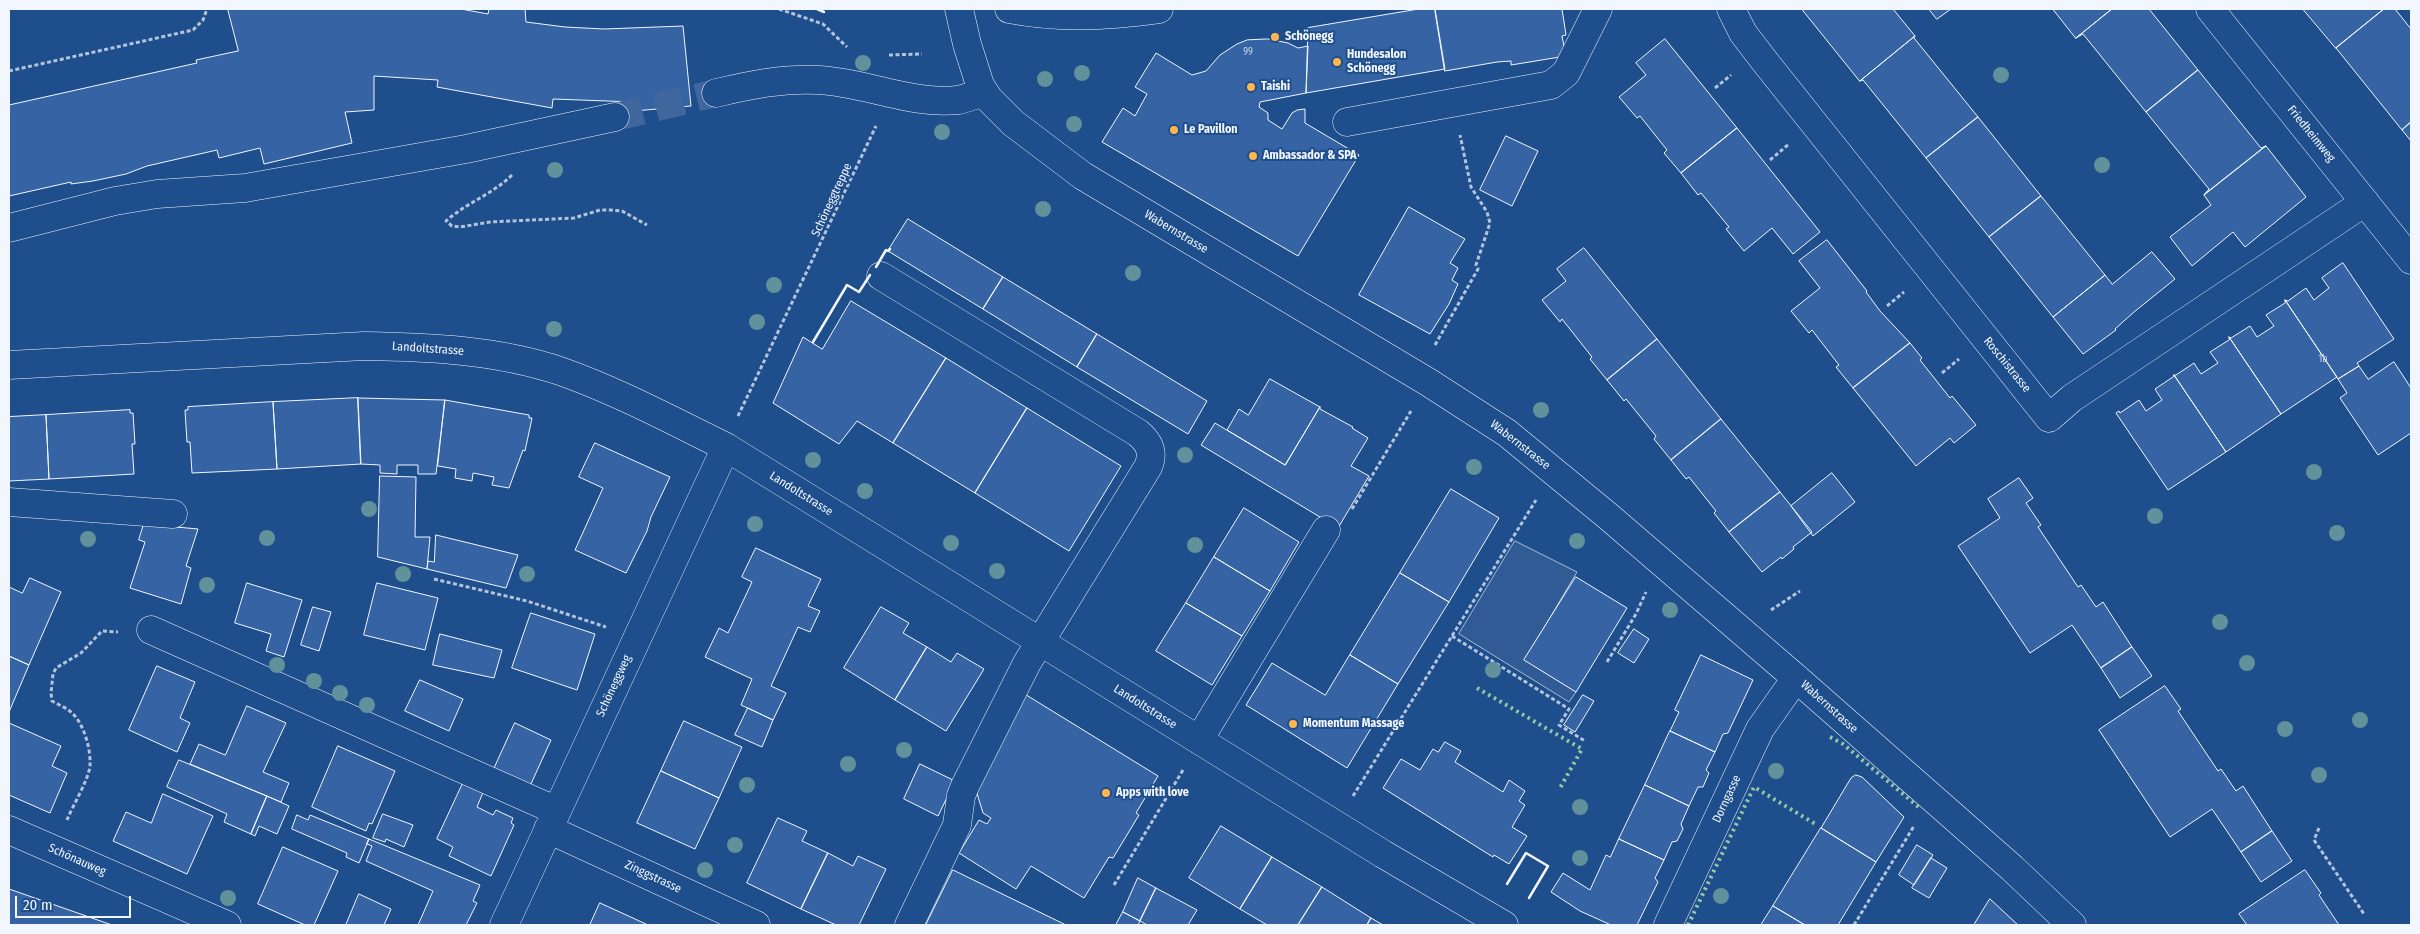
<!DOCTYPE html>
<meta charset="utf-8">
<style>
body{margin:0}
#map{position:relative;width:2420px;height:934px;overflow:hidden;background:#1f4e8c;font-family:"Fira Sans Condensed",sans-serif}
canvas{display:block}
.frame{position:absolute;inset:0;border:10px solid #f2f6ff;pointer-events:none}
.scale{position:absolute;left:15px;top:896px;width:116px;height:22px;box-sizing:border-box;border:2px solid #f2f6ff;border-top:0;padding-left:6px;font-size:15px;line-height:18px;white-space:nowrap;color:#f2f6ff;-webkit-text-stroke:4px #1f4e8c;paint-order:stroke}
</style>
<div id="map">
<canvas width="2420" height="934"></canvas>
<div class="frame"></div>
<div class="scale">20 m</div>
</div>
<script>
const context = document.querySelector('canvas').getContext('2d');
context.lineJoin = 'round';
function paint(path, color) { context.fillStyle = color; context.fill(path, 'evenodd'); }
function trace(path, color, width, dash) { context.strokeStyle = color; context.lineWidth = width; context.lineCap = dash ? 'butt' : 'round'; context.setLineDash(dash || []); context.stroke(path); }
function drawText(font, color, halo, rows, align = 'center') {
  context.font = font + ' "Fira Sans Condensed",sans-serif'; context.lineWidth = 4; context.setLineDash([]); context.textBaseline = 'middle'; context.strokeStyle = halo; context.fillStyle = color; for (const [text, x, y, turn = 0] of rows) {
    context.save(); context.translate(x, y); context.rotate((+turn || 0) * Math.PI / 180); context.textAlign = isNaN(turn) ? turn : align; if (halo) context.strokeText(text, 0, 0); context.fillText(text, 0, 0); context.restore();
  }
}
const built = new Path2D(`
 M1515 541 1577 572 1525 660 1576 692 1569 702 1459 634Z`);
paint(built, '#305b95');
trace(built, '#a8bbd7', 1);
const building = new Path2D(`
 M228 9H461L488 14 489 9H525L526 22 565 27 604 29 683 26 691 106 634 111V102L553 99 552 108 437 87 438 80 374 76V110L345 112 352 143 264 164 260 148 219 158 217 150 147 166 126 174 93 181 71 184V182L9 196V105L197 63 196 60 238 51Z
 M1419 9H1435L1445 69 1306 93 1308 28Z
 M1435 9H1562L1566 35 1562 36 1566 56 1511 65V61L1497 62 1445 71Z
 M1802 9H1893L1915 36 1860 81Z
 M1929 9H1951L1937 19Z
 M2053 9H2112L2076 38Z
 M2112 9H2149L2198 70 2146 112 2083 34 2076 38Z
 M2303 9H2384L2336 48Z
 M2384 9H2395L2411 29V122L2402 130 2336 48Z
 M1915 36 1914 38 1978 117 1926 158 1863 80 1860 81Z
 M1268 39 1288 43 1298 48 1308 46 1306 93 1260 102 1259 107 1268 113V120L1282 129 1292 113 1297 110 1305 109V123L1359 155 1298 256 1102 142 1123 108 1135 116 1147 94 1135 87 1156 53 1192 75 1206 71 1220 55 1237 44 1247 40Z
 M1665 39 1737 128 1681 173 1664 153 1667 150 1640 116 1637 118 1619 97 1646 75 1636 63Z
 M2198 70 2261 148 2266 146 2204 195 2209 189 2146 112Z
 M1978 117 2041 196 1989 237 1926 158Z
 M2411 122V141L2402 130Z
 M1737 128 1820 232 1793 254 1772 228 1744 251 1726 229 1729 227 1701 193 1698 195 1681 173Z
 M1506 136 1538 151 1512 206 1480 190Z
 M2266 146 2306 197 2245 247 2233 232 2192 266 2170 237 2211 205 2204 195Z
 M2041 196 2105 275 2053 317 1989 237Z
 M1409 207 1465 239 1450 263 1458 268 1452 280 1458 284 1449 304 1430 334 1359 295Z
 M908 219 1003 277 983 309 888 251Z
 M1827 240 1867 291 1866 292 1880 311 1910 343 1853 388 1836 367 1839 365 1812 330 1809 333 1791 311 1820 288 1799 261Z
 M1584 248 1657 339 1607 380 1590 359 1592 357 1562 319 1560 322 1542 300 1566 281 1557 269Z
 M2152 252 2175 279 2134 312 2115 329 2116 330 2083 354 2053 317 2105 275 2112 284Z
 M2343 263 2394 339 2357 363 2359 366 2338 379 2285 300 2288 301 2306 288 2314 300 2329 288 2322 278Z
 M1003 277 1097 334 1077 367 983 309Z
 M2285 300 2337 377 2281 414 2229 337 2231 338 2250 326 2257 337 2274 326 2266 315 2285 303Z
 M851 301 946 358 893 443 857 421 839 444 773 403 803 337 822 349Z
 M1097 334 1207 401 1188 434 1077 367Z
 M2229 337 2281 414 2226 452 2174 375H2176L2194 363 2201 374 2218 363 2210 352 2229 340Z
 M1657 339 1721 419 1671 460 1654 439 1656 436 1626 399 1624 401 1607 380Z
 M1910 343 1922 358 1920 360 1950 398 1952 396 1976 425 1954 443 1950 438 1916 466 1853 388Z
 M946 358 1027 408 975 493 893 443Z
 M2394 362 2411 388V433L2378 455 2340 398 2347 393 2338 379 2359 366 2368 379Z
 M2174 375 2226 452 2168 490 2116 413 2119 411 2120 413 2139 400 2146 411 2162 400 2155 389 2173 377Z
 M1270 379 1320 407 1285 465 1227 430 1239 409 1248 415Z
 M358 398 445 400 436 474H418V465H397V474L380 473V465L361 464Z
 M358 398 361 464 277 469 273 402Z
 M445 400 529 415V418H532L525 451 523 450 509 488 492 485 494 477 473 473 472 481 455 478 456 469 438 466Z
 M273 402 277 469 192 473 190 442H187L185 410H188V407Z
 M1320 407V409L1353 427 1352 428 1368 438 1351 466 1369 476 1338 528 1201 445 1215 423 1285 465Z
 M1027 408 1121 466 1069 551 975 493Z
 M130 410V413H133L135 444H132L134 474 49 479 46 415Z
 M46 415 49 479 9 481V417Z
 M1721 419 1780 492 1729 532 1714 513 1716 511 1689 477 1686 479 1671 460Z
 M595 443 670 477 651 517 647 531 626 573 575 550 603 488 579 477Z
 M1832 473 1855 502 1813 536 1791 506Z
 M380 476 416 477 415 537H430L427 569 378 557Z
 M2019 478 2033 498 2026 503 2041 525 2038 527 2078 587 2081 585 2096 607 2103 602 2132 647 2101 668 2072 625 2030 653 1958 546 2000 518 1988 499Z
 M1451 489 1499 518 1449 602 1400 573Z
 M1780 492 1812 532 1793 547 1794 549 1782 559 1781 557 1762 572 1729 532Z
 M1244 508 1299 542 1270 591 1214 557Z
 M144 524 198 529 186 566 191 568 181 604 130 588 145 542 139 540Z
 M436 535 518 555 506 588 427 569 428 561 434 562Z
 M756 548 821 579 808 606 820 611 810 632 798 627 771 686 786 693 773 720 741 705 752 679 705 657 719 628 728 633 752 582 742 577Z
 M1214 557 1270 591 1242 636 1186 603Z
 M1400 573 1449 602 1398 684 1350 655Z
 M1576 577 1627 608 1576 692 1524 660Z
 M30 578 61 592 29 665 9 656V587L22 593Z
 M247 583 302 600 284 657 266 651 271 634 235 623Z
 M377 583 438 598 425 650 364 635Z
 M1186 603 1242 636 1212 685 1156 651Z
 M313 607 331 612 319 651 301 645Z
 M881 607 909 623 903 633 927 647 895 700 844 668Z
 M531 613 595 634 577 690 512 668Z
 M1634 629 1649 639 1634 663 1618 653Z
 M440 634 502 650 494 678 433 665Z
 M927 647 951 662 957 653 984 669 946 731 895 700Z
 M2132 647 2152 676 2120 698 2101 668Z
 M1350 655 1398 684 1347 768 1246 705 1272 663 1325 695Z
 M1701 655 1753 680 1728 733 1723 734 1715 752 1670 731 1679 712 1675 710Z
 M9 656 29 665 9 712Z
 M157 666 195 682 180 718 190 723 177 752 129 730Z
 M420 680 463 699 449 731 405 711Z
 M2165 686 2181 709 2178 711 2218 771 2221 769 2236 791 2243 786 2272 831 2241 852 2212 809 2170 837 2099 730Z
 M1023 693 1158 776 1136 813 1139 815 1113 858 1109 857 1084 898 1031 866 1016 889 959 853 979 820 987 824 991 818 983 813 976 790Z
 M1583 695 1594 701 1575 732 1564 725Z
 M247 706 286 723 263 772 289 783 281 802 190 764 199 744 225 755Z
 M748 708 773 720 762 747 735 735Z
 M684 721 742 747 719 798 661 771Z
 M9 723 61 746 52 766 67 773 50 813 9 795Z
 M515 723 551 740 530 786 494 769Z
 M1670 731 1715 752 1706 770 1709 773 1703 787H1698L1689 806 1645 785Z
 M1445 742 1461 751 1455 762 1503 792 1509 780 1525 791 1519 801 1525 805 1512 827 1527 836 1509 864 1494 855 1493 857 1383 788 1401 759 1420 770 1433 749 1438 752Z
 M338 746 395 771 372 824 369 823 366 831 312 807Z
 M179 760 267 796 251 834 224 822 227 814 167 787Z
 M920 764 955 781 938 816 904 799Z
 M661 771 719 798 695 849 637 823Z
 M1856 775 1862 777 1904 817 1876 862 1821 828 1851 778Z
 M464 781 484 790 477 807 493 815 496 810 513 818 511 823 514 825 491 876 449 856 453 847 437 839Z
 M1645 785 1689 806 1681 824 1683 829 1677 841 1672 842 1664 860 1619 839Z
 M163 794 213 816 187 874 113 841 126 812 151 823Z
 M267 796 289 806 277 834 259 826 255 836 251 834Z
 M383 814 413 825 404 847 386 839 385 842 373 838Z
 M297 815 308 820 310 815 369 839 359 863 346 857 347 853 292 829Z
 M778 818 807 831 802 841 828 853 801 909 747 883Z
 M1221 826 1272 857 1240 909 1189 878Z
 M1821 828 1876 862 1838 925H1805L1773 906Z
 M2272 831 2292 861 2261 882 2241 852Z
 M369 839 480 885 473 901 477 903 466 925H418L433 891 366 861 372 846 367 844Z
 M1619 839 1664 860 1655 878 1658 882 1637 925H1611L1580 911 1551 892 1563 873 1590 890 1606 855 1610 857Z
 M1917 845 1933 855 1914 885 1899 875Z
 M283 847 338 871 314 925H305L258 904Z
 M828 853 853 866 858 856 886 869 859 925H836L801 909Z
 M1272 857 1322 887 1298 925H1267L1240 909Z
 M1931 858 1947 868 1929 898 1912 888Z
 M953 870 1066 925H926Z
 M2305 870 2321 893 2319 895 2339 925H2247L2239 914Z
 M1138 878 1156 888 1140 921 1123 912Z
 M1322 887 1371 918 1367 925H1298Z
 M1156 888 1197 910 1188 925H1147L1140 921Z
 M9 889 112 925H9Z
 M359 894 391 909 384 925H346Z
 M1990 899 2018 925H1974Z
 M600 903 635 919 648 925H590Z
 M1773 906 1805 925H1761Z
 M1123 912 1140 921 1138 925H1116Z
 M1371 918 1383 925H1367Z`);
paint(building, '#3563a3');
trace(building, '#f2f6ff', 1);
trace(new Path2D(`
 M615 117 716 93`), '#3f679d', 28, [28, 14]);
const minor = new Path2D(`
 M959 9 967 44 980 85 989 99 1013 123 1083 176 1428 382 1507 433 1609 517 1796 678 2012 868 2072 925
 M1731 9 1743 33 1766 63 2049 418 2072 398 2365 202
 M2210 9 2411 260
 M716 93C750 85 783 78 818 80 865 82 911 105 958 100 966 99 976 94 984 92
 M1347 122 1551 85 1566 73 1598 9
 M9 228 115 201 157 194 245 188 466 149 615 117
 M881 276 1138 433C1150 443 1154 453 1148 467L1027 663 965 786 961 796 957 825 909 925
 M9 365 364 346C429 347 497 350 560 371 617 391 671 420 726 447L1383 854 1504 925
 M9 502 173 514
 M151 630 557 811
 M1199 740 1326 530
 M548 829 756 925
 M9 830 227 925
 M504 925 726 447
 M1668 925 1760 729 1796 678`);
const major = new Path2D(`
 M1009 9C1061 19 1106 16 1159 9`);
trace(minor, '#f2f6ff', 29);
trace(major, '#f2f6ff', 29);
trace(new Path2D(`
 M779 9 823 24 847 47
 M889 55 922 54
 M9 71 193 30 203 20 207 9
 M1715 88 1731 75
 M1770 160 1789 144
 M512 175C493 194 466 203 446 221L452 226 460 227 490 222 574 218 600 210H611L622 211 647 225
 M1887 306 1904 292
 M1435 345 1478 269 1476 265 1490 223 1487 212 1471 187 1460 135
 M1942 373 1959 359
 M738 416 876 126
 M1352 509 1411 411
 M434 579 527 601 606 627
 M1771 610 1800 591
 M1452 636 1569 709 1559 725 1585 741
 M1607 662 1636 614 1646 592
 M1353 796 1536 500
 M67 820C73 805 88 781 90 766 91 749 84 724 72 713 67 708 59 705 52 701L51 693 53 674 56 668 81 653 102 631 118 632
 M2319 828 2314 840 2364 914
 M1114 885 1183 770
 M1854 925 1914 826`), '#b3c4dc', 3, [4, 2.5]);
trace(minor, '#1f4e8c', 28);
trace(major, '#1f4e8c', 28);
trace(new Path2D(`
 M1477 688 1582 749 1560 788
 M1830 737 1843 744 1921 809
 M1688 925 1754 787 1817 825`), '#97c8a6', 4, [2.5, 4]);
trace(new Path2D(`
 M817 9 824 12
 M876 267 886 250 888 251 890 249
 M813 342 847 285 859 292 870 275
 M1507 884 1526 853 1548 866 1529 898`), '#f2f6ff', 2.5);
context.fillStyle = '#61919a';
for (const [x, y] of [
 [863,63],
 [1082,73],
 [2001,75],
 [1045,79],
 [1074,124],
 [942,132],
 [2102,165],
 [555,170],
 [1043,209],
 [1133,273],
 [774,285],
 [757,322],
 [554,329],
 [1541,410],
 [1185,455],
 [813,460],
 [1474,467],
 [2314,472],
 [865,491],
 [369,509],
 [2155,516],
 [755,524],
 [2337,533],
 [267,538],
 [88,539],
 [1577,541],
 [951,543],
 [1195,545],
 [997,571],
 [403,574],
 [527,574],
 [207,585],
 [1670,610],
 [2220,622],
 [2247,663],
 [277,665],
 [1493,670],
 [314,681],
 [340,693],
 [367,705],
 [2360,720],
 [2285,729],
 [904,750],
 [848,764],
 [1776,771],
 [2319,775],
 [747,785],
 [1580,807],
 [735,845],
 [1580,858],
 [705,870],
 [1721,896],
 [228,898]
]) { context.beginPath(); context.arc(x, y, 8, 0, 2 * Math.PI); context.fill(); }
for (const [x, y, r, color] of [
 [1275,37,5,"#ffb74d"],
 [1337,62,5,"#ffb74d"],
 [1251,87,5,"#ffb74d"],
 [1174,130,5,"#ffb74d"],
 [1253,156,5,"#ffb74d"],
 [1293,724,5,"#ffb74d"],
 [1106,793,5,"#ffb74d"]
]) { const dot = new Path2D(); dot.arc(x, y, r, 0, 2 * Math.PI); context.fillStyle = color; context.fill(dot); trace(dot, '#1f4e8c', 2); }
drawText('10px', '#c3d1e8', null, [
 ["99",1248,52],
 ["1b",2323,359]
]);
drawText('bold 12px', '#f2f6ff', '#1f4e8c', [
 ["Schönegg",1285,37],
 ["Hundesalon",1347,55],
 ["Schönegg",1347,69],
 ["Taishi",1261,87],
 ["Le Pavillon",1184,130],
 ["Ambassador & SPA",1263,156],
 ["Momentum Massage",1303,724],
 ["Apps with love",1116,793]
], 'left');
drawText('12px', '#f2f6ff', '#1f4e8c', [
 ["Friedheimweg",2311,134,51],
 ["Schöneggtreppe",832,200,-65],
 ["Wabernstrasse",1176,232,31],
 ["Landoltstrasse",428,349,4],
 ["Roschistrasse",2007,365,51],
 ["Wabernstrasse",1520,445,38],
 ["Landoltstrasse",801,494,32],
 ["Schöneggweg",614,686,-65],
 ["Landoltstrasse",1145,707,32],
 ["Wabernstrasse",1829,707,42],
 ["Dorngasse",1727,799,-65],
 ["Schönauweg",77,860,24],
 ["Zinggstrasse",653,877,25]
]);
</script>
